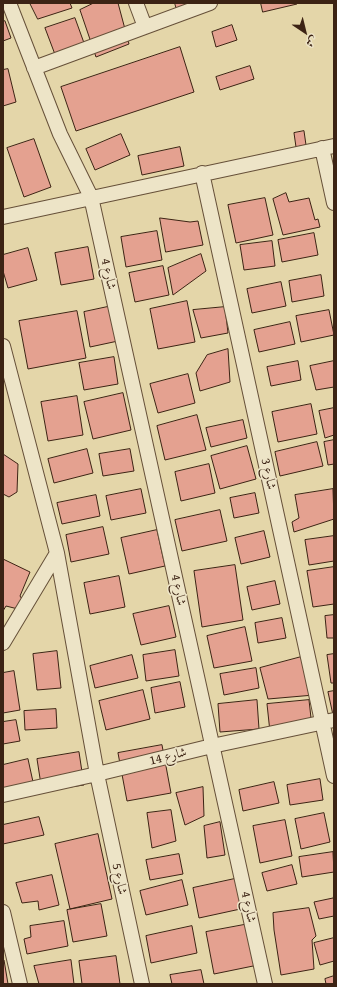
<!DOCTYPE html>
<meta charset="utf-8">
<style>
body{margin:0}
#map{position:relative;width:337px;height:987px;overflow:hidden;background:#e4d6a9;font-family:"Gentium Book Plus",Amiri,serif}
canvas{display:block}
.frame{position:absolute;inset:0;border:4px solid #3c2314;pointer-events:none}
.north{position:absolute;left:285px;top:12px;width:40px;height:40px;-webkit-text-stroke:3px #ede4c7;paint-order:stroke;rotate:145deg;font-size:11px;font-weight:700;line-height:16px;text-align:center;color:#3c2314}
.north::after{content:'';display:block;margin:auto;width:14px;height:18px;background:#3c2314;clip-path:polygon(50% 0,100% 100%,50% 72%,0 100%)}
</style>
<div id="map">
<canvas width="337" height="987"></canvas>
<div class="frame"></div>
<div class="north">ش</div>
</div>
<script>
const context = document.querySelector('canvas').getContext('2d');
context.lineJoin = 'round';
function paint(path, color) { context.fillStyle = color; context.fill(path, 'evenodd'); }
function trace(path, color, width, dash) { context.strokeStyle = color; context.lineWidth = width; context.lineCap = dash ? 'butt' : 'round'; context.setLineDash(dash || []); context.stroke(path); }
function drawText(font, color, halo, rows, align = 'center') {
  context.font = font + ' "Gentium Book Plus",Amiri,serif'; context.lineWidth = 3; context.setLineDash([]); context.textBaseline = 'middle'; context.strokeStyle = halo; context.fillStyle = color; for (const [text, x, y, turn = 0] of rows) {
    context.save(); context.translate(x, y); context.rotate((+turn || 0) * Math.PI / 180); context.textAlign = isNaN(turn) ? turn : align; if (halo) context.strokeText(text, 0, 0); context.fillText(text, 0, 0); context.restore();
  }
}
const building = new Path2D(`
 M30 3H70L72 8 38 19Z
 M94 3H118L129 44 96 57 80 10Z
 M175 3H200L177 10Z
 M261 3H297V4L263 12Z
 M75 18 88 54 59 65 45 28Z
 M5 21 11 38 3 41V22Z
 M232 25 237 40 216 47 212 32Z
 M180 47 194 92 76 131 61 87Z
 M250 66 254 79 220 90 216 77Z
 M8 69 16 102 3 106V70Z
 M304 131 306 145 296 147 294 133Z
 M121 134 130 155 95 170 86 149Z
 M34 139 51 187 24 197 7 148Z
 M180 147 184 166 142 175 138 156Z
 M286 193 289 202 309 198 315 220 318 219 320 227 283 235 273 199Z
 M265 198 273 235 236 243 228 205Z
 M160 218 190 222 198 221 203 245 166 252Z
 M157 231 162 260 126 267 121 237Z
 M314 233 318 255 282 262 278 240Z
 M272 241 275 266 244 270 240 245Z
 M88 247 94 279 61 285 55 253Z
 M28 248 37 280 8 288 3 271V255Z
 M201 254 206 271 173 295 168 268Z
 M163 266 169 295 135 302 129 273Z
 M321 275 324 296 292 302 289 281Z
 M281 282 286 306 252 313 247 289Z
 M187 301 195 342 158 349 150 309Z
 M112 306 118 341 90 347 84 312Z
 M225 307 228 333 201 338 193 310Z
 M329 310 334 335 301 342 296 316Z
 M77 311 86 358 28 369 19 321Z
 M290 322 295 344 259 352 254 330Z
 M228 349 230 382 200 391 196 373 207 355Z
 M114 357 118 384 84 390 79 363Z
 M298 361 301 380 271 386 267 367Z
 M334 361V387L316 390 310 366Z
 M188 374 195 403 158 413 150 384Z
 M123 393 131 430 93 439 84 402Z
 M77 396 83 435 48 441 41 402Z
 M311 404 317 434 278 442 272 412Z
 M334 408V435L325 438 319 411Z
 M197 415 206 450 165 460 157 426Z
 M243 420 247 438 211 447 206 428Z
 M334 440V464L328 465 324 442Z
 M317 442 323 466 280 476 275 452Z
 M247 446 256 479 220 489 211 456Z
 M87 449 93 473 54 483 48 459Z
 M130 449 134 471 103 476 99 454Z
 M3 454 18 464 17 492 9 497 3 494Z
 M209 464 215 493 181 501 175 472Z
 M141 489 146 513 111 520 106 496Z
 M333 489 334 519 294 532 292 522 299 518 295 495Z
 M255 493 259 513 234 518 230 498Z
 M96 495 100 516 62 524 57 503Z
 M220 510 227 541 182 551 175 520Z
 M103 527 109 554 71 562 66 535Z
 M157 530 165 566 129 574 121 538Z
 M264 531 270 557 241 564 235 538Z
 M334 536V561L309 565 305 540Z
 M3 559 30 572 20 596 25 604 22 610 6 606 3 611Z
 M235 565 243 620 202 627 194 571Z
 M334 567V604L313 607 307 571Z
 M119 576 125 607 90 614 84 583Z
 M275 581 280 604 252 610 247 587Z
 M169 606 176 637 141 645 133 614Z
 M334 615V638H327L325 616Z
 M282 618 286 638 258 643 255 623Z
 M245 627 252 661 214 668 207 636Z
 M175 650 179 676 146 681 143 655Z
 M57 651 61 688 37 690 33 654Z
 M334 654V683H331L327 655Z
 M132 655 138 678 95 688 90 666Z
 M305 656 314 695 268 699 260 668Z
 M256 668 259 688 224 695 220 674Z
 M14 671 20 710 3 713V673Z
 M180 682 185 707 155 713 151 688Z
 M143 690 150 719 106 730 99 701Z
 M334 691V715H333L328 692Z
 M257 700 259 729 220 732 218 704Z
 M309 700 312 727 270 732 267 704Z
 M56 709 57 728 25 730 24 711Z
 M16 720 20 741 3 744V722Z
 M162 745 171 793 127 801 118 753Z
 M79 752 84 785 42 791 37 759Z
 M28 759 35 791 3 798V765Z
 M320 779 323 800 290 805 287 785Z
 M274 782 279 803 243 811 239 790Z
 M203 787 204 816 185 825 176 793Z
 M171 810 176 841 152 848 147 813Z
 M324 813 330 842 301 849 295 819Z
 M39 817 44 835 3 844V825Z
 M285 820 292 856 260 863 253 826Z
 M220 822 225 855 207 858 204 826Z
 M98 834 112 899 70 909 55 844Z
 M333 852 334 872 302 877 299 857Z
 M179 854 183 874 150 880 146 860Z
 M292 865 297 884 267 891 262 873Z
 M52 875 59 905 39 910 38 901 22 903 16 883Z
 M239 878 245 908 199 918 193 888Z
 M182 880 188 905 146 915 140 891Z
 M334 887V916L319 919 314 902 333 898Z
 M101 904 107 936 73 942 67 910Z
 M309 908 316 936 312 940 314 969 281 975 274 930 273 913Z
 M64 921 68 946 27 954 24 939 31 937 30 926Z
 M249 924 258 965 214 974 206 932Z
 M192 926 197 953 151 963 146 936Z
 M334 938V961L320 965 314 943Z
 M116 956 120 984H82L79 961Z
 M3 960H4L8 984H3Z
 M71 960 74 984H39L34 966Z
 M201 970 204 984H172L170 975Z
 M334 976V984H326L325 979Z`);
paint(building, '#e4a190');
trace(building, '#3c2314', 1);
const minor = new Path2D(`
 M9 3 60 134 91 197 265 984
 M136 3 145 27
 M34 68 210 3
 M322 148 334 203
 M202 173 334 776
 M3 217 334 146
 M3 346 57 553 97 774 142 984
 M3 643 57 553
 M3 795 97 774 212 746 334 720
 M3 912 20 984`);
trace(minor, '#665039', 16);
trace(minor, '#ede4c7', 14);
drawText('13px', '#3c2314', '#ede4c7', [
 ["شارع 4",108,274,78],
 ["شارع 3",268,474,78],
 ["شارع 4",178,590,78],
 ["شارع 14",168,757,-14],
 ["شارع 5",119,879,78],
 ["شارع 4",248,907,78]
]);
</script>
